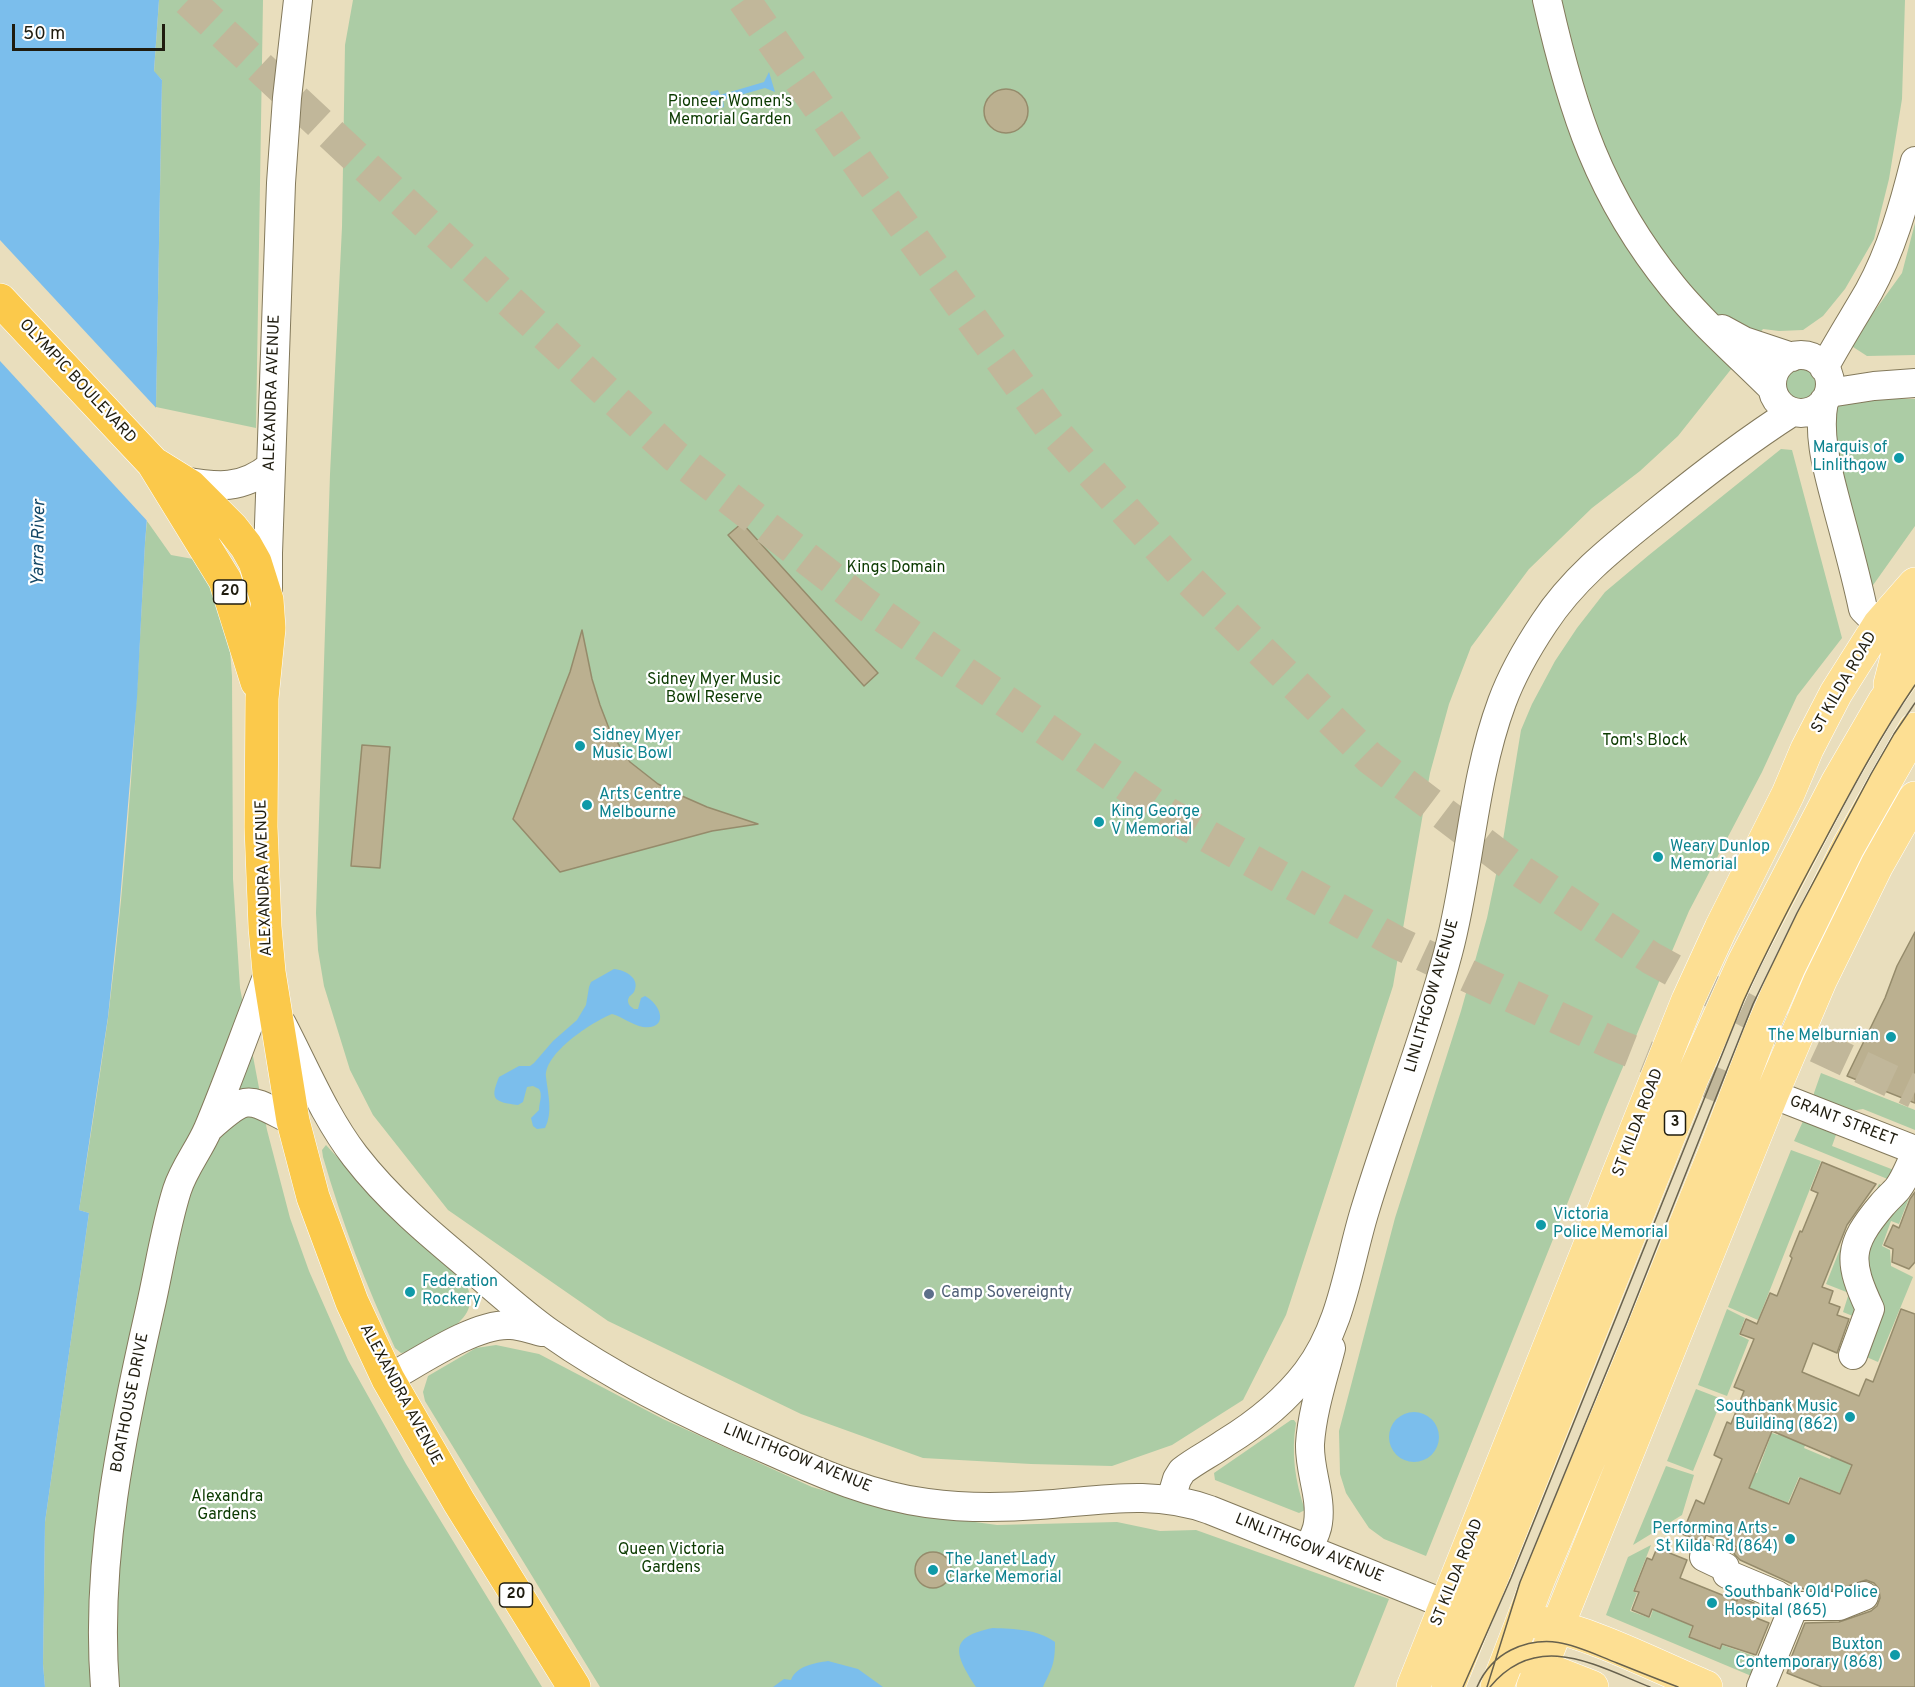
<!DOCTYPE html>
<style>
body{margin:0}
#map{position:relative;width:1915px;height:1687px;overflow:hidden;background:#e9debd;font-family:Overpass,sans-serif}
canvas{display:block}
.scale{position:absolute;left:12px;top:24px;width:153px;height:27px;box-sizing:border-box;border:3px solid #1f1c0f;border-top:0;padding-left:8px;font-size:18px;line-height:21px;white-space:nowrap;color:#1f1c0f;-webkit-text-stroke:4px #fff;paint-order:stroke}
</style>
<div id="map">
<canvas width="1915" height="1687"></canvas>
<div class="scale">50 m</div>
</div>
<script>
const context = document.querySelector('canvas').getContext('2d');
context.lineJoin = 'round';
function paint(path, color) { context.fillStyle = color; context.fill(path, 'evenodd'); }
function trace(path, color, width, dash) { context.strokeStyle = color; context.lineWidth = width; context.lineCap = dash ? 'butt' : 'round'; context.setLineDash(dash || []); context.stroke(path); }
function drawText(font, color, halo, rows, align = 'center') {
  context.font = font + ' Overpass,sans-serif'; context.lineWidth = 4.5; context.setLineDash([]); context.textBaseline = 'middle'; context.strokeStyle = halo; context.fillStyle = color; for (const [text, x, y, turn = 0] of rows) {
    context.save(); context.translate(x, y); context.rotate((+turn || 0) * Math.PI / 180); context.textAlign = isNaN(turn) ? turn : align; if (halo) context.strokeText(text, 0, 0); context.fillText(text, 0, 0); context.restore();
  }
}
paint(new Path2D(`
 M159 0H263L256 428 156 407 162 80 154 72Z
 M353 0H1905L1902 99 1889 179 1874 239 1845 289 1823 316 1803 330 1779 331 1763 329 1678 436 1640 471 1592 508 1529 569 1471 647 1449 704 1430 773 1393 986 1286 1315 1243 1400 1172 1445 1112 1466 1031 1464 923 1458 801 1414 608 1321 448 1210 373 1115 350 1070 324 986 318 950 316 913 330 474 342 227 345 45Z
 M1915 223V355L1867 356 1850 345 1902 273Z
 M1781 385a18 18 0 1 1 36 0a18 18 0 1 1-36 0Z
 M1848 398 1915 399V526L1871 588 1834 437 1836 405Z
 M1781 449 1792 450 1842 638 1797 696 1762 772 1689 911 1606 1107 1426 1556 1384 1539 1369 1528 1357 1510 1346 1493 1340 1474 1339 1431 1395 1218 1461 1011 1487 918 1502 846 1521 730 1532 704 1555 661 1577 628 1605 592 1649 555Z
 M147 521 171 555 193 559 213 589 229 638 232 676 233 879 240 988 267 1130 290 1218 309 1271 348 1360 406 1464 542 1687H45L43 1664 45 1522 89 1213 79 1210C89 1146 99 1082 108 1018 128 861 137 701 145 543Z
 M1821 1073 1915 1110V1130L1863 1109 1850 1111 1814 1096V1093Z
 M1804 1119 1837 1132 1832 1146 1899 1172 1895 1182 1794 1141Z
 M326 1145 390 1214 461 1276C492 1319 437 1336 407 1352L401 1353 395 1348C366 1285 342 1223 323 1157L322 1150Z
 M1791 1150 1821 1161 1758 1320 1728 1307Z
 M1879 1184 1909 1198 1899 1224 1891 1221 1882 1246 1890 1250 1891 1266 1913 1277 1878 1362 1848 1349 1860 1319 1843 1312 1849 1293 1826 1284 1846 1234 1866 1215Z
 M1727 1309 1745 1318 1739 1335 1749 1340 1727 1396 1698 1385Z
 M496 1345 539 1354 663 1419 812 1487 894 1511 997 1525 1117 1522 1160 1531 1196 1530 1389 1599 1354 1687H600L425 1401 423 1392 428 1376 476 1348Z
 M1696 1389 1722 1399 1693 1471 1667 1461Z
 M1291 1420H1294L1296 1423C1291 1453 1295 1481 1305 1510L1299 1513 1215 1480 1214 1473Z
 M1815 1421 1804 1448 1830 1459 1841 1431 1863 1435 1840 1493 1799 1477 1788 1503 1769 1495 1764 1505 1720 1469 1757 1473 1770 1438 1768 1436 1769 1432 1778 1435 1779 1432Z
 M1666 1466 1694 1475 1682 1515 1633 1545Z
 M1651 1545 1633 1591 1637 1593 1630 1611 1650 1618 1653 1610 1692 1626 1688 1637 1720 1650 1722 1645 1763 1659 1761 1680 1606 1615 1628 1557Z`), '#accca5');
paint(new Path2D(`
 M0 0H159L154 71 162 80 156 407 145 543 137 698 119 912 108 1017 79 1210 89 1213 45 1522 43 1664 45 1687H0Z
 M769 72 775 92 765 88 723 100 724 107 716 109 710 92 718 90 720 95 764 82Z
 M614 969C625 970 641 978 634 992 631 996 629 995 628 1000 628 1005 630 1006 634 1009H638L641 998 645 996C662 1005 669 1030 643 1027 632 1025 623 1017 612 1014 592 1022 544 1053 546 1077 548 1095 553 1112 545 1128L537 1129 533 1126 531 1118 539 1110C539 1103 543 1095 539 1089L533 1086 527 1087 523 1102 518 1105C493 1102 490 1099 499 1077L519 1066H530L534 1063 553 1041 577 1020 586 1005 589 987 591 982Z
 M1389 1437a25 25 0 1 1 50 0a25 25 0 1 1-50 0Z
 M993 1628C1015 1629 1037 1629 1055 1642 1055 1664 1052 1668 1043 1687H976C954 1653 948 1637 993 1628Z
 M828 1661 858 1669 883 1687H773L784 1679 791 1680C796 1666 815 1663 828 1661Z`), '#7bbeec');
paint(new Path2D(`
 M0 240 159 411 150 524 0 361Z`), '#e9debd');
const building = new Path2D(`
 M984 111a22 22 0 1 1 44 0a22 22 0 1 1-44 0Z
 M742 523 878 673 864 686 728 535Z
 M582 630 592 679 600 705 610 731 630 762 658 784 682 796 707 807 758 824 712 831 560 872 513 819 570 672Z
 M362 745 390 747 380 868 351 866Z
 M1915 932V1103L1847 1076 1885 998 1897 966Z
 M1822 1162 1876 1184 1847 1225 1822 1287 1833 1291 1829 1303 1840 1307 1837 1315 1849 1319 1837 1353 1813 1343 1802 1372 1859 1396 1866 1379 1873 1382 1901 1309 1915 1314V1687H1822L1787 1673 1789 1668H1787L1805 1623 1839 1622 1871 1611 1877 1606 1880 1598 1879 1589 1874 1583 1866 1580 1836 1590H1806L1740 1560 1734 1554 1737 1547 1706 1535 1704 1541H1700L1682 1534 1696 1500 1704 1504 1722 1459 1714 1455 1727 1422 1731 1424 1744 1391 1734 1387 1754 1339 1740 1334 1746 1319 1757 1324 1770 1293 1777 1296 1792 1258 1790 1256 1800 1231 1802 1232 1818 1193 1811 1190ZM1772 1431 1852 1465 1840 1494 1800 1478 1789 1504 1749 1488Z
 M1915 1192V1262L1909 1269 1892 1262 1893 1249 1884 1245 1893 1225 1899 1228 1910 1199Z
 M1657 1548 1687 1560 1680 1578 1737 1601 1738 1597 1754 1603 1749 1615 1769 1623 1756 1655 1722 1644 1720 1649 1689 1637 1693 1626 1652 1609 1649 1617 1632 1610 1639 1592 1634 1591 1647 1558 1652 1560Z
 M915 1570a18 18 0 1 1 36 0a18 18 0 1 1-36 0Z`);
paint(building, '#bbb090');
trace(building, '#958b6b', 1.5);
trace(new Path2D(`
 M188 0 675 456 864 603 1168 814 1398 943 1616 1045 1763 1103
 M744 0 868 177 1051 428 1182 573 1370 758 1510 864 1651 958 1784 1031 1915 1092`), '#c1b79a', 33, [33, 16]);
const minor = new Path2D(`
 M1547 0C1572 111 1599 196 1673 287 1702 323 1739 355 1772 388
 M1722 329 1744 341 1792 357
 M1772 384a29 29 0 1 1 58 0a29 29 0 1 1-58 0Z
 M1824 368C1838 342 1854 317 1869 291 1891 251 1904 205 1915 161
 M1829 393 1874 386 1915 383
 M1824 401C1817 436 1828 471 1837 506 1846 540 1856 575 1863 609L1879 625
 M183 481C217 487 242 490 271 466
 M268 588V553L281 183 287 98 298 0
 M282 1024C305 1068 325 1117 355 1156 389 1200 430 1234 472 1269 498 1291 523 1314 550 1333 618 1381 696 1419 773 1452 822 1474 873 1496 927 1503 963 1508 1002 1508 1039 1505 1099 1501 1152 1489 1210 1510L1445 1604
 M1772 1094 1915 1150
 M209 1128C249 1092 247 1098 293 1121
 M1853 1355 1870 1309C1848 1262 1847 1246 1882 1205 1887 1199 1893 1194 1898 1188 1905 1179 1910 1165 1915 1155
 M388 1379C419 1362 475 1323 510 1325 521 1325 532 1330 542 1332
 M1171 1499 1177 1479 1182 1471C1196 1460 1211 1453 1225 1443 1256 1424 1285 1401 1307 1372 1343 1324 1348 1265 1365 1210 1391 1124 1425 1040 1448 953 1470 871 1472 783 1502 702 1512 675 1528 647 1544 623 1574 577 1616 545 1658 511 1701 476 1745 442 1792 412
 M1308 1549C1312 1541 1317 1532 1318 1523 1322 1496 1309 1471 1310 1444 1312 1412 1323 1379 1331 1348
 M1704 1557 1725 1567 1727 1574 1777 1595 1794 1606H1839L1864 1596
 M105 1687C95 1561 122 1432 150 1309 159 1270 165 1228 177 1190 184 1168 199 1150 208 1129 230 1077 248 1024 269 972
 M1761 1687 1794 1606`);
const major = new Path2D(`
 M1890 684 1915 587
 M1537 1622C1595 1634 1652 1664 1706 1687
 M1524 1656 1541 1667 1592 1687
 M1413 1687 1688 1000 1721 928 1788 794 1807 749 1836 693 1879 625 1915 584
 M1448 1687 1692 1078 1744 962 1837 783 1884 702 1915 659
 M1497 1687 1539 1578 1628 1367 1714 1154 1759 1036 1789 967 1848 847 1915 729
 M1533 1687 1772 1094 1820 981 1877 865 1915 798`);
const highway = new Path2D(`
 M0 300 153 463 225 580 257 682
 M153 463 190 486 232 528 246 546 255 562 267 600 269 628 262 698 261 827 265 927 269 972 293 1121 313 1197 352 1302 388 1379 459 1502 574 1687`);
trace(minor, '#83795b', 30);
trace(major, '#fff', 34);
trace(highway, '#fff', 34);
trace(minor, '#fff', 28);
trace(major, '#fddf93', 33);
trace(highway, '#fbc94b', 33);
trace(new Path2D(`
 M1463 1687 1511 1578 1744 1000C1769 945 1797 892 1825 840 1853 787 1881 735 1915 685
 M1477 1687C1484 1671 1495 1658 1511 1650 1551 1631 1579 1648 1617 1663 1637 1671 1657 1679 1678 1687
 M1487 1687 1520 1582 1627 1322 1753 1004 1797 913 1871 774 1894 734 1915 703
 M1490 1687C1537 1630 1595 1665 1650 1687`), '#67614d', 1.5);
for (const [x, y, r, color] of [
 [1899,458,6,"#0f9aa8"],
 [580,746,6,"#0f9aa8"],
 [587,805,6,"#0f9aa8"],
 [1099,822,6,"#0f9aa8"],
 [1658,857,6,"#0f9aa8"],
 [1891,1037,6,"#0f9aa8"],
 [1541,1225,6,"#0f9aa8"],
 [410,1292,6,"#0f9aa8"],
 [929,1294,6,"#5c6f8a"],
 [1850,1417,6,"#0f9aa8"],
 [1790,1539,6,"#0f9aa8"],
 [933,1570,6,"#0f9aa8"],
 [1712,1603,6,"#0f9aa8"],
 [1895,1655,6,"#0f9aa8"]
]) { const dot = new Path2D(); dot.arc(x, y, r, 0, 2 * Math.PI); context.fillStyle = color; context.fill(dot); trace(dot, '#fff', 2); }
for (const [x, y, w] of [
 [230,592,33],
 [1675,1123,21],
 [516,1595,33]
]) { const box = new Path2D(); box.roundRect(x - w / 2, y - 12, w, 24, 4.5); context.fillStyle = '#fff'; context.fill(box); trace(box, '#1f1c0f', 1.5); }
drawText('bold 15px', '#1f1c0f', null, [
 ["20",230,592],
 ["3",1675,1123],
 ["20",516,1595]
]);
drawText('16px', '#0b3a00', '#fff', [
 ["Pioneer Women's",730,103],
 ["Memorial Garden",730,121],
 ["Kings Domain",896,569],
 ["Sidney Myer Music",714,681],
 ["Bowl Reserve",714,699],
 ["Tom's Block",1645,742],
 ["Alexandra",227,1498],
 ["Gardens",227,1516],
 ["Queen Victoria",671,1551],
 ["Gardens",671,1569]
]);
drawText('16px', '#1f1c0f', '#fff', [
 ["OLYMPIC BOULEVARD",77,382,47],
 ["ALEXANDRA AVENUE",273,393,-88],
 ["ST KILDA ROAD",1845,683,-60],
 ["ALEXANDRA AVENUE",265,878,-92],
 ["LINLITHGOW AVENUE",1433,996,-74],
 ["GRANT STREET",1843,1122,21],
 ["ST KILDA ROAD",1639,1123,-69],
 ["ALEXANDRA AVENUE",400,1395,62],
 ["BOATHOUSE DRIVE",131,1403,-79],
 ["LINLITHGOW AVENUE",797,1459,22],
 ["LINLITHGOW AVENUE",1309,1549,22],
 ["ST KILDA ROAD",1458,1573,-68]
]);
drawText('16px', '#0d838f', '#fff', [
 ["Marquis of",1887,449,"right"],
 ["Linlithgow",1887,467,"right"],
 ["Sidney Myer",592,737],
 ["Music Bowl",592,755],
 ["Arts Centre",599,796],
 ["Melbourne",599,814],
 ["King George",1111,813],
 ["V Memorial",1111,831],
 ["Weary Dunlop",1670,848],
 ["Memorial",1670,866],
 ["The Melburnian",1879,1037,"right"],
 ["Victoria",1553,1216],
 ["Police Memorial",1553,1234],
 ["Federation",422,1283],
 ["Rockery",422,1301],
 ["Southbank Music",1838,1408,"right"],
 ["Building (862)",1838,1426,"right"],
 ["Performing Arts -",1778,1530,"right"],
 ["St Kilda Rd (864)",1778,1548,"right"],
 ["The Janet Lady",945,1561],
 ["Clarke Memorial",945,1579],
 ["Southbank Old Police",1724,1594],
 ["Hospital (865)",1724,1612],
 ["Buxton",1883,1646,"right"],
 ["Contemporary (868)",1883,1664,"right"]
], 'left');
drawText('16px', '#4e5e75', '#fff', [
 ["Camp Sovereignty",941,1294]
], 'left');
drawText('italic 18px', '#144867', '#fff', [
 ["Yarra River",40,543,-89]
]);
</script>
